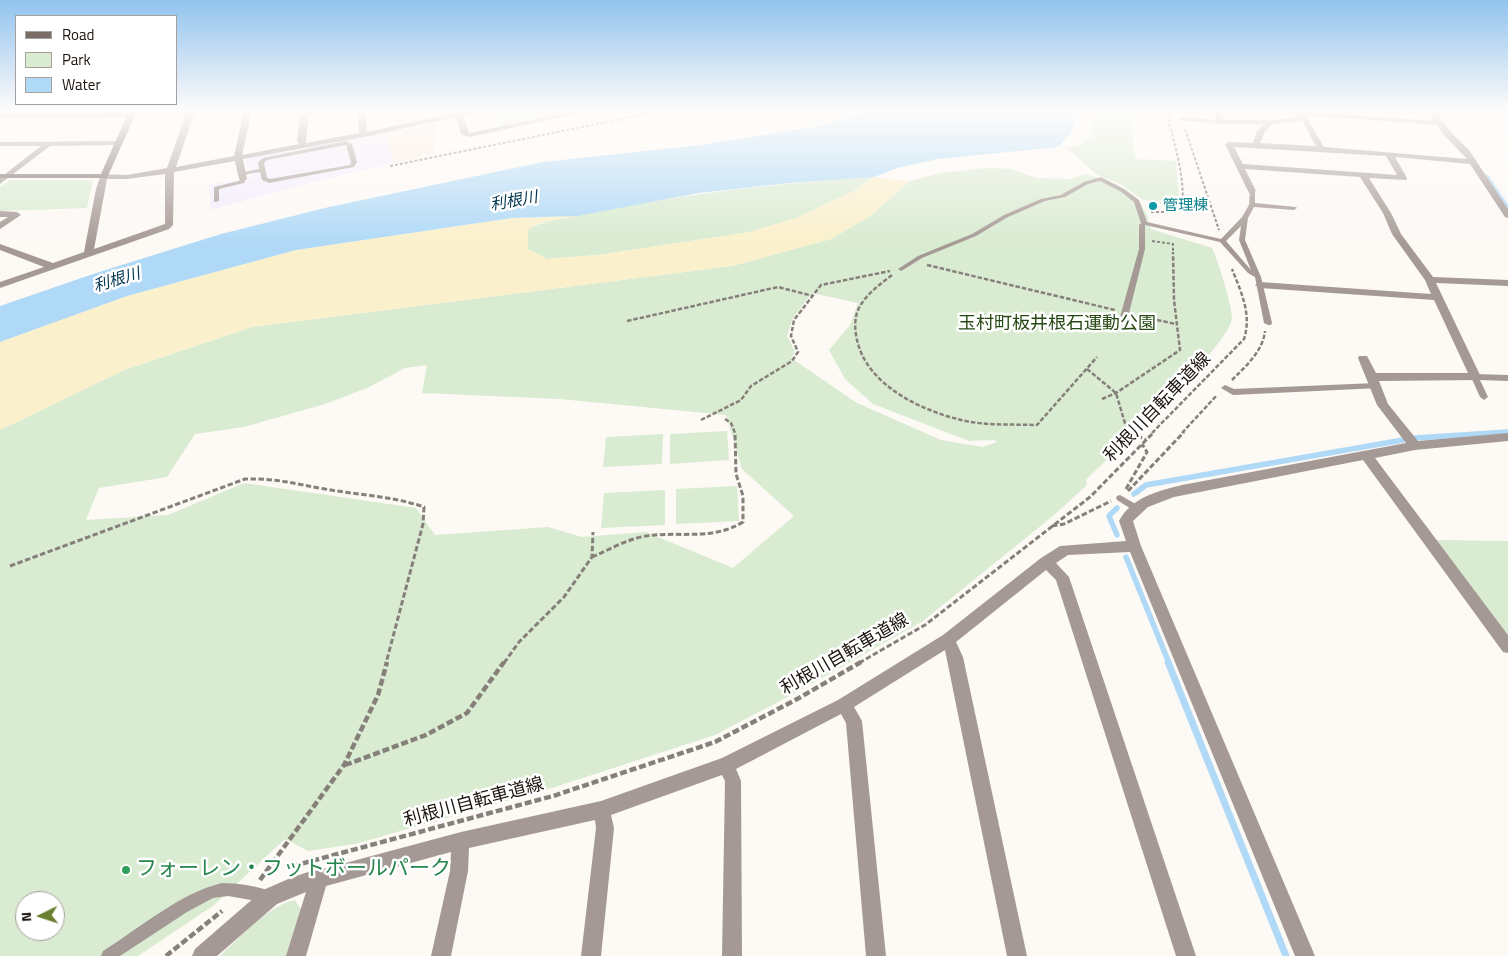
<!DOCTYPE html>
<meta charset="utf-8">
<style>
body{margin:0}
#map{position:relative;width:1508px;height:956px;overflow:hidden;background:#fdf9f5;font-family:"Titillium Web",sans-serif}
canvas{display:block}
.legend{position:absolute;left:15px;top:15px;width:162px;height:90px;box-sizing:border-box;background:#fff;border:1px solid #a4a19f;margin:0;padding:6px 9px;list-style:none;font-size:15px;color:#1c140e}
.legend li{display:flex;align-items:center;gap:10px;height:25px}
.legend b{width:25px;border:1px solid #a4a19f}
.north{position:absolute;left:15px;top:891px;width:50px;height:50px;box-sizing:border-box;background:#fff;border:1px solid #a4a19f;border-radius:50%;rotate:266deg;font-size:14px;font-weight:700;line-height:20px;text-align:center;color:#1c140e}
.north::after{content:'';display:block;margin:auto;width:18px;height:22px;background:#6a7f30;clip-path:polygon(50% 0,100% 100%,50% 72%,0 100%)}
</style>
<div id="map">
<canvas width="1508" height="956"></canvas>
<ul class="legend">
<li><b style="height:6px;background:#7c6c66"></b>Road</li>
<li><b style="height:14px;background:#d9ebd1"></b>Park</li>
<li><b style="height:14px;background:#afd9f7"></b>Water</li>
</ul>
<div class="north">N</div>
</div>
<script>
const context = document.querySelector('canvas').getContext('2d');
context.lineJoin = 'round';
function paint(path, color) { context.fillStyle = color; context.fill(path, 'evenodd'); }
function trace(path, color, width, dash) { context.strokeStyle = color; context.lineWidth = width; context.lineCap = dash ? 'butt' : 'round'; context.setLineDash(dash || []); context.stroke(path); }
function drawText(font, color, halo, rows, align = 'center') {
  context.font = font + ' "Titillium Web","Noto Sans JP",sans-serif'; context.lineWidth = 5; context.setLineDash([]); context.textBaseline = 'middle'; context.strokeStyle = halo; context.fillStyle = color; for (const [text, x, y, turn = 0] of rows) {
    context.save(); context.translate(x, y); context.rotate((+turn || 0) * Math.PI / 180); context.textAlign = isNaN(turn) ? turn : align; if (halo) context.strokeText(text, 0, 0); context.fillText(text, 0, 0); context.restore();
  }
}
paint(new Path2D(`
 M438 123 433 153 395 163 383 133Z`), '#fdecdf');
paint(new Path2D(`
 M383 133 395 163 320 180 211 210 209 185 252 177 251 168 247 167 246 161 251 157Z`), '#f2edfe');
paint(new Path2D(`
 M495 111H573L499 126Z
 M1097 111H1129L1135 159 1176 161 1179 197 1177 207 1166 208 1158 201 1143 200 1122 185 1096 174 1067 148 1077 146 1091 137Z
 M987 168 1012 169 1036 178 1072 179 1085 174C1116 182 1145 194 1151 229L1212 248C1218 260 1232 306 1232 318 1231 344 1111 455 1086 480L1087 485 1053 516 923 621 797 692 715 735 552 788 355 844 308 851 285 839 214 905 138 956H0V430L124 370 252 327 732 266 831 239 870 216 910 181 942 173ZM812 293 858 303 850 325 829 350 845 379 873 404 969 441 994 440 997 442 983 447 941 440 857 403 791 358 795 352 787 336 793 318ZM427 365 422 393 560 399 726 415 742 469 794 516 733 568 646 532 582 537 548 527 435 535 416 508 244 483 168 515 86 520 99 488 167 477 195 434 244 427 325 404 367 388 405 368ZM25 901H55V931H25Z
 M874 177 852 192 796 218 750 232 598 255 547 259 528 249 527 229C556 216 600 210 631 205 712 191 792 182 874 177Z
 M10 180H93L87 208 0 211V187Z
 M727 431 729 460 670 464V434Z
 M663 434 662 464 603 467 606 437Z
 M737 486 739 521 676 524V489Z
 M665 490V525L601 528 604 493Z
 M1436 540 1508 541V635Z
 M295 900 302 911 287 956H220C237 940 272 903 295 900Z`), '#d9ebd1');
paint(new Path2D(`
 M874 177 910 181 870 216 831 239 732 266 252 327 124 370 0 430V342L127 296 296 250 512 218 577 216 540 223 528 229V249L547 259 598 255 750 232 796 218 852 192Z`), '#faf0cb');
paint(new Path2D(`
 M867 111H1080C1075 126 1070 136 1057 147L938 159 897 168 874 177 789 183 699 193 577 216 512 218 296 250 127 296 0 342V306L93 274 221 234 329 207 543 162 702 145 826 125Z`), '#afd9f7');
trace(new Path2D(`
 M1487 176 1508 207`), '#afd9f7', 3);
trace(new Path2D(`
 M1492 433 1508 432`), '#afd9f7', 4.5);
trace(new Path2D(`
 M1415 438 1508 432
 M1134 494 1146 485 1403 440
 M1117 508 1109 516 1117 535
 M1126 557 1169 663`), '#afd9f7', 5.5);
trace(new Path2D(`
 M1168 662 1286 956`), '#afd9f7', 7);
trace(new Path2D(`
 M1185 129 1219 230
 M390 166 661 111
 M1151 212H1173L1182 209C1186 175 1173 144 1167 111
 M1152 241 1173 244V253`), '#86807b', 2, [3, 2]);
trace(new Path2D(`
 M927 265 1115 310
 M892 275C879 285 865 295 858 310 854 320 855 331 857 340 867 385 920 410 961 420 986 426 1012 424 1037 425L1097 357
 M1157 320 1176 324
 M627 321 778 287 813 296
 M1087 369 1116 393 1127 430 1133 433
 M1232 380C1246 366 1263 351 1265 331
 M1102 399 1116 393 1180 350 1174 300 1173 252
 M725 419 731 423 735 433
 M701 420 741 400 751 386 792 361 798 352 791 336 794 320 821 285 890 271
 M1152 433 1244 339C1252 314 1241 292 1232 269
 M1182 433 1217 395`), '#86807b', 2.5, [4.5, 2]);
trace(new Path2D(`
 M1130 432 1146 440
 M1126 489 1147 452 1142 444
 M1128 491 1184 432
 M1052 526 1064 524 1111 501
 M592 557C609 550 627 539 646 536 679 531 712 541 743 522V496L736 474 735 432
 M10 566 245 479C276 478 296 484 325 489 358 495 392 496 424 507L423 524 386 663
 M504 663 519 642 564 597 592 557 593 532
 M859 663 925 625 1090 497 1154 432`), '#86807b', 3, [5.5, 2.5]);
trace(new Path2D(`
 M345 765 426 735 467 713 504 662
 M293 866 553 796 715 742 799 698 861 662
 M260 880 344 765 378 695 387 662
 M166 956 222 911`), '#86807b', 4.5, [7, 3]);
paint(new Path2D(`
 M1301 112 1440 121 1443 123 1440 125 1299 115 1298 114Z
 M1181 117 1221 120 1224 122 1221 124 1179 120 1178 119Z
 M346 141 352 144 357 162 354 167 269 183 262 180 260 172 242 175 239 173 259 169 258 162 263 158ZM346 145 351 162 350 165 270 179 267 178 264 163 267 160Z
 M1101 177 1124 189 1139 200 1147 222 1221 239 1242 217 1249 205 1250 190 1255 191V203L1296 207 1297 208 1294 210 1254 207 1248 218 1245 240 1261 277 1272 323 1271 325H1268L1264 323 1255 277 1248 273 1220 242 1145 225V249L1128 317 1127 319H1121L1120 317 1139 249V225L1141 223 1134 202 1120 191 1100 181 1088 184 1065 197 1045 201 1008 217 976 236 922 258 903 270 901 271 898 269 918 256 972 234 1004 215 1041 199 1061 195 1084 182ZM1241 226 1239 240 1251 270 1226 241Z
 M241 178 246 179 244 183 219 189V201L214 202V187L239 181Z
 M1475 374 1508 375V381L1480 380 1488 397 1484 400 1480 397 1471 377Z
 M1376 383 1379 384 1380 386 1379 388 1233 395 1221 388 1225 385 1234 389Z
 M1120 495 1139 506 1141 508 1139 510H1133L1117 500 1116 498 1117 496Z
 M222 883C238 883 257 886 273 892L274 897 273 902 268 903 228 896 213 898 187 912 120 956H101L103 951C140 928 180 893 222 883Z`), '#a59995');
paint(new Path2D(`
 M187 111H195L176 167 234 156 244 111H252L242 155 299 144 297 141 301 111H309L306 143 359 133 357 111H365L367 132 459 112 479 111 463 116 469 133 575 111H589L469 137 461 134 456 117 374 135 243 159 247 179 243 181 239 179 235 161 174 172 173 225 169 229 0 288V282L44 267 0 250V244L53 263 84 252 96 189 101 174 127 175 167 168ZM165 174V224L94 249 107 179H127Z
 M1213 111H1221L1224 120H1270L1299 117 1295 111H1303L1324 147 1467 159 1444 135 1427 111H1435L1450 131 1469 150 1508 209V218L1505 217 1470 164 1395 157 1407 178 1406 180 1369 178 1391 213 1401 234 1433 277 1508 280V286L1436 283 1481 377 1479 380 1379 381 1388 404 1418 441 1508 433V441L1415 450 1375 458 1508 635V653L1503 652 1363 460 1174 497 1148 507 1133 521 1141 546 1315 956H1295L1130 552 1068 555 1056 563 1069 577 1196 956H1176L1056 580 1046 570 956 642 963 657 1027 956H1007L945 650 854 707 862 721 886 956H866L846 723 841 714 736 769 741 781 742 956H722L725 781 722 775 611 815 614 828 601 956H581L596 828 595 820 469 848 468 871 451 956H431L450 871 451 852 326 886 306 956H286L306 892 277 904 217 956H192L195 949 263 890 293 877 320 868 323 869 461 832 601 801 722 758 838 700 943 635 1041 558 1060 546 1126 541 1119 521C1132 497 1158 491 1182 485L1406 443 1377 405 1358 358 1359 356H1367L1376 373H1468L1434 300 1260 288 1255 285 1260 282 1431 294 1425 280 1392 234 1383 213 1360 177 1245 169 1256 191 1249 193 1225 144 1229 142 1253 143 1257 131 1264 124H1218ZM1302 121 1316 146 1260 143 1265 132 1272 124ZM1234 147 1386 156 1397 175 1243 164Z
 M135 113V117H132L0 118V114Z
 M118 141 122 143 121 145 50 146 0 184V178L41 146H0V142Z
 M0 211 17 212 21 215 0 229V222L8 217H0Z`), '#a59995');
paint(new Path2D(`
 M129 111H137L107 178H0V174H101Z`), '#7c6c66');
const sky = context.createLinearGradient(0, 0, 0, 245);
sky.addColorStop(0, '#91c3ee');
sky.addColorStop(0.45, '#fefcfa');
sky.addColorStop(1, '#fefcfa00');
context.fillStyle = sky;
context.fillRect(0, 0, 1508, 245);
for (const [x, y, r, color] of [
 [1153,206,5,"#0f9aa8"],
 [126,870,5,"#2e9e5b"]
]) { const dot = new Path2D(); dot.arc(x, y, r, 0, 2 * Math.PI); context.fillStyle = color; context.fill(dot); trace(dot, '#fff', 2); }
drawText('15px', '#0d838f', '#fff', [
 ["管理棟",1163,206]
], 'left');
drawText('italic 16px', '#003652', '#fff', [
 ["利根川",514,202,-10],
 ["利根川",117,281,-17]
]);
drawText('18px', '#274913', '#fff', [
 ["玉村町板井根石運動公園",1057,325]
]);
drawText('18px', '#1c140e', '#fff', [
 ["利根川自転車道線",1158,408,-46],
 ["利根川自転車道線",845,655,-30],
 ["利根川自転車道線",474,803,-15]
]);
drawText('21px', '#27864d', '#fff', [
 ["フォーレン・フットボールパーク",136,870]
], 'left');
</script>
